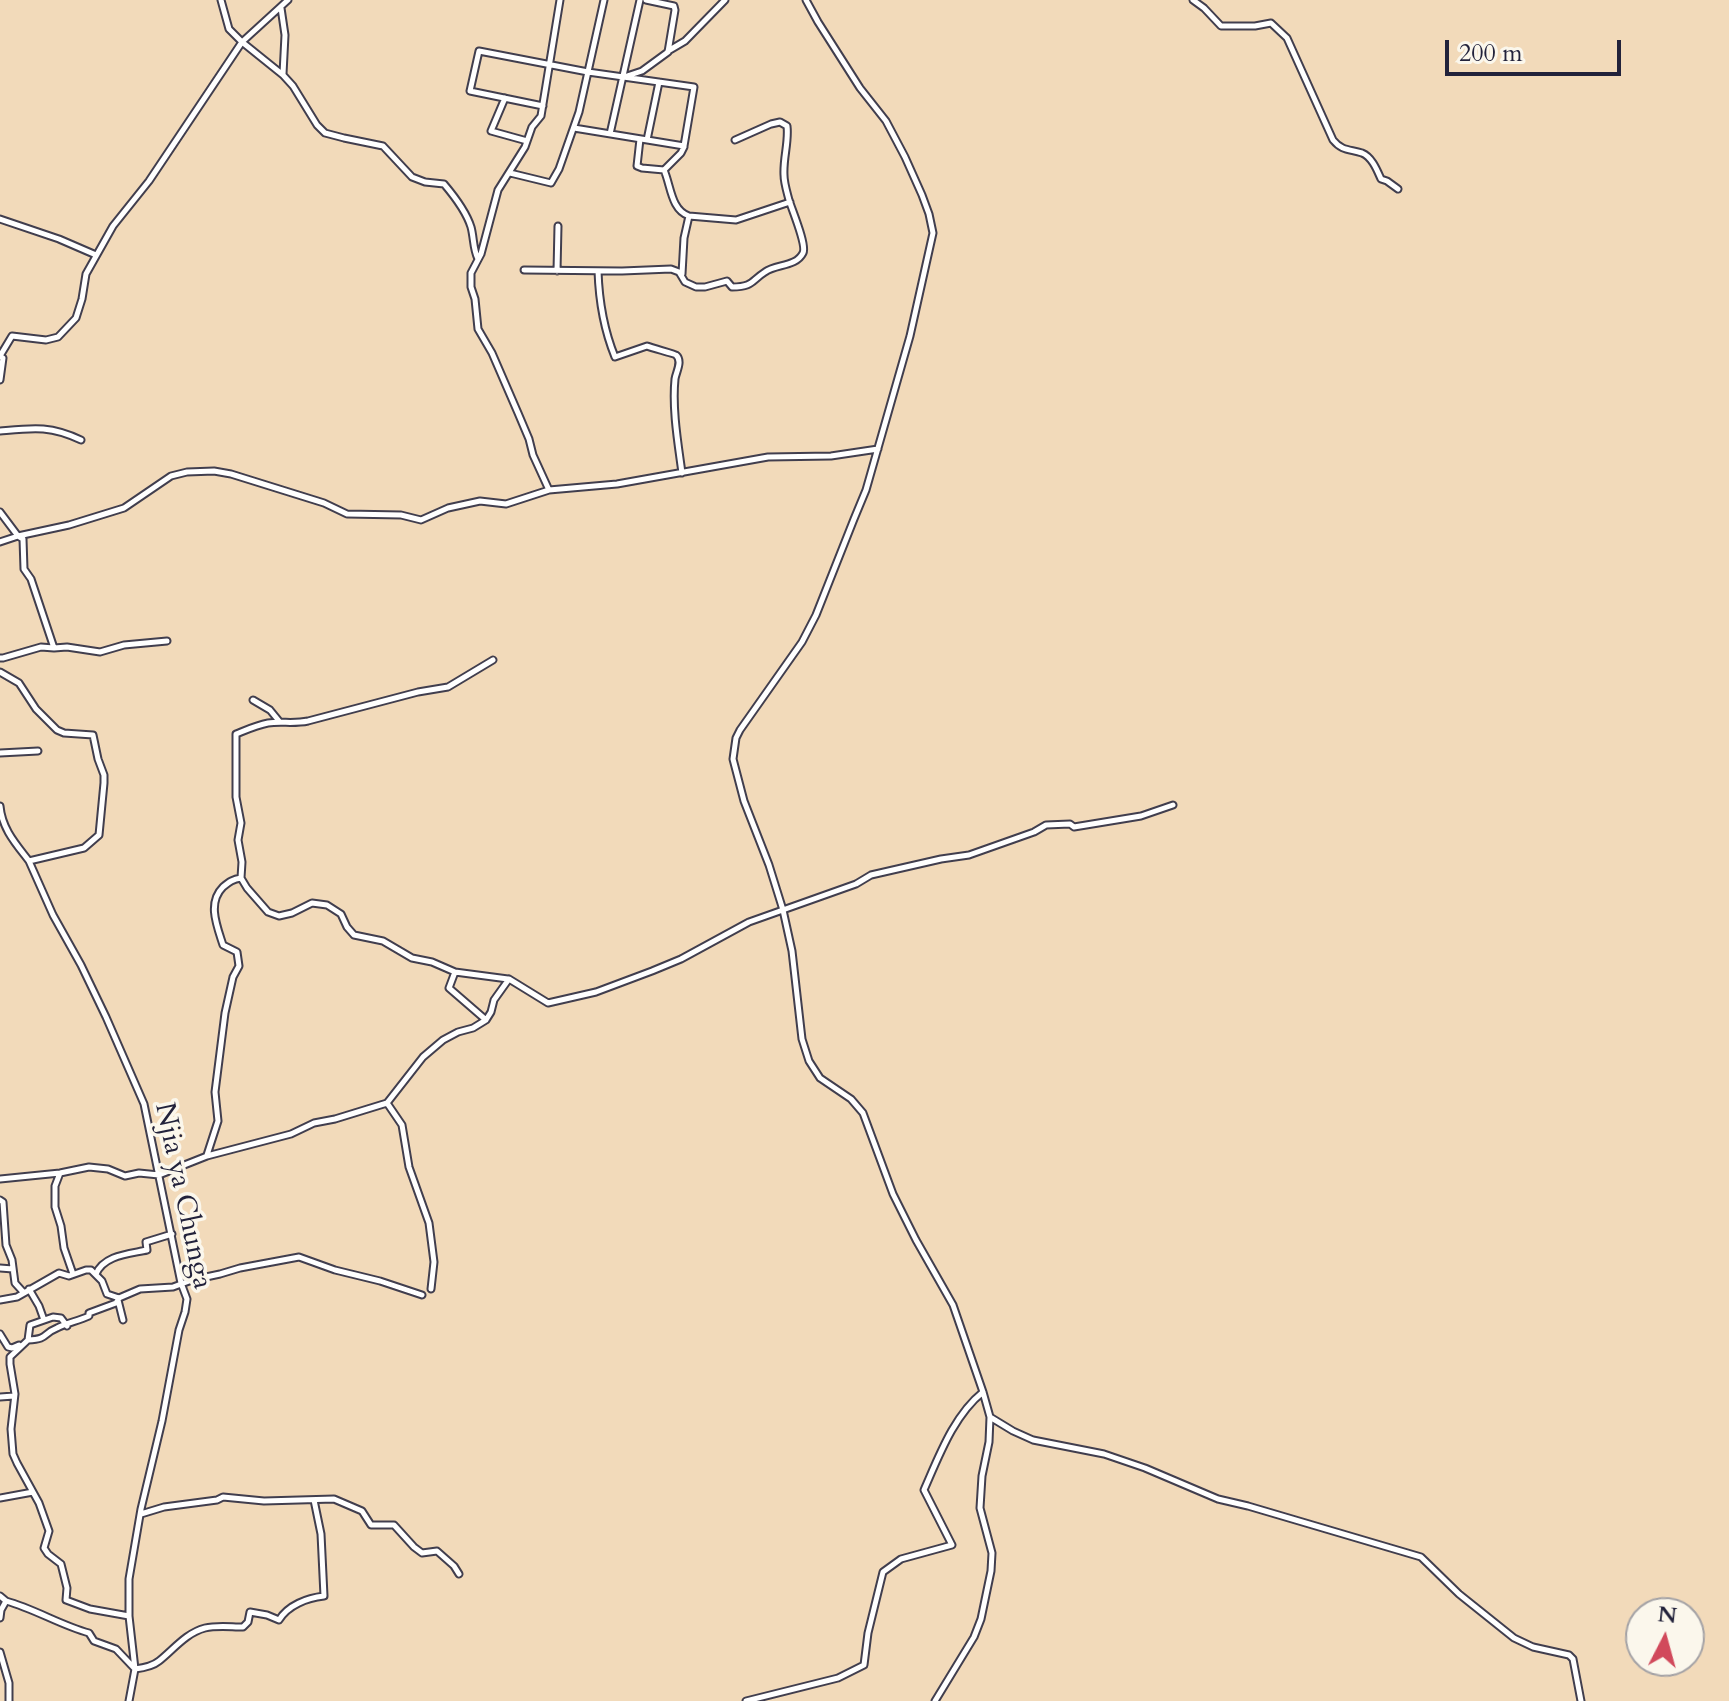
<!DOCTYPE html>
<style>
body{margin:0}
#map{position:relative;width:1729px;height:1701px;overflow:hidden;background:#f2daba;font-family:Cardo,serif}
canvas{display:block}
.north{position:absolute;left:1625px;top:1597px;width:80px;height:80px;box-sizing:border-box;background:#fbf7ec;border:2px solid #a4a2a5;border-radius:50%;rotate:6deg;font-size:22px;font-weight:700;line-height:32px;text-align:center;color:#22223b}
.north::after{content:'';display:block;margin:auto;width:28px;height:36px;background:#d1495b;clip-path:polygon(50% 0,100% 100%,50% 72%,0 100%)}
.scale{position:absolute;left:1445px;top:40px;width:176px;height:36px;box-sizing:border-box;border:4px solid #22223b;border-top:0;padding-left:10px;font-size:24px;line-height:28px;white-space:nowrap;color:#22223b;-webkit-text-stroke:6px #fbf7ec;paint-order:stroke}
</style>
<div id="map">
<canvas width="1729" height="1701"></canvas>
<div class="north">N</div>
<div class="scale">200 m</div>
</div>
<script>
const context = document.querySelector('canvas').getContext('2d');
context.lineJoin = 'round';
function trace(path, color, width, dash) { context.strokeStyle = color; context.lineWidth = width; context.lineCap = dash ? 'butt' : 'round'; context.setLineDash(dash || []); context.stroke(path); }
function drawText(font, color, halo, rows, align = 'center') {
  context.font = font + ' Cardo,serif'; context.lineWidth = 7; context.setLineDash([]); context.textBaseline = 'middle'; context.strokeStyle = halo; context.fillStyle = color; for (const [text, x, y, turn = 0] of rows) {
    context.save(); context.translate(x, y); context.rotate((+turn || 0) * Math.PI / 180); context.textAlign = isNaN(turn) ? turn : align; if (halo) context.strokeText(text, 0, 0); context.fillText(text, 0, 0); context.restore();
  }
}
const minor = new Path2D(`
 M221 0 229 29 242 42 283 75 293 86 317 125 325 133 344 138 383 146 412 177 425 182 444 184C455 197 466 211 471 227 474 238 473 249 478 259
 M806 0 818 22 860 88 886 121 905 157 922 195 929 214 933 233 910 336 866 490 854 519 816 615 802 642 740 730 736 738 733 759 744 801 769 865 783 910 792 951 802 1039 809 1061 820 1078 851 1099 863 1113 893 1194 916 1240 953 1305 983 1392 990 1417 989 1442 982 1476 980 1508 992 1553 991 1571 981 1619 974 1637 935 1701
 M1193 0 1204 8 1221 26H1255L1271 23 1287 38 1333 140C1342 151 1349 149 1362 153 1372 157 1377 170 1381 179L1387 181 1398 189
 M281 8 285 35 283 74
 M668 51 685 41 725 0
 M624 77 642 71 668 52 675 10 674 6 646 0
 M505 98 491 131 527 141
 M543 106 470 91 479 51 588 72 694 87 684 146 574 128
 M610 134 640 0
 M640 139 637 166 642 168 664 170
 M647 140 659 82
 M684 147 681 153 664 170C671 186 671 210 689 216
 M510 173 551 183 559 169 579 112 604 0
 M0 219 59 239 96 255
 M524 270 622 271 671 269 679 272 685 282 696 287H705L727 281 732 287C753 287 751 281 765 272 776 264 796 267 803 253 807 245 792 210 789 200 787 192 784 183 784 175 783 158 789 142 787 126L780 122 771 124 735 140
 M557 271 558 226
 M598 271C599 301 604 330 615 357L647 346C652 348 675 354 676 355 683 361 676 372 675 379 672 409 678 443 682 473
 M682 274 684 238 689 216 736 220 790 202
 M0 380 3 358 0 356 12 336 46 340 58 337 76 318 82 299 86 274 113 226 149 181 242 42 288 0
 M0 431C32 428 50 425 81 440
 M549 490 533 455 529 439 518 413 492 353 478 329 475 299 471 287V273L481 254 498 190 525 147 532 127 541 116 560 0
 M0 512 18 536 23 539 24 569 31 579 54 648 67 647 100 652 124 645 167 641
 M0 542 18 536 69 525 124 508 171 476 187 472 214 471 231 474 324 503 347 514 401 515 421 520 448 508 480 501 506 504 549 490 617 484 768 457 831 456 878 449
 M0 658H3L41 647 54 648
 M493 660 448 687 418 692 308 721C294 724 281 721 268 723 257 725 246 730 236 734V797L241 823 238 840 242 862 241 878 247 888 268 912 279 916 292 913 312 903 327 905 341 914 347 927 354 935 383 941 412 958 432 962 455 972 508 979
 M0 672 19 683 36 709 57 730 64 733 93 735 98 759 104 775V783L99 835 84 848 29 861C16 844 2 829 0 806
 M253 700 270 710 279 721
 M0 753 38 751
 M29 861 53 915 81 965 106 1017 144 1104 181 1283 187 1299 185 1312 179 1330 162 1421 141 1509 129 1579V1616L135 1669 129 1701
 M455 972 449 988 486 1020
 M387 1103 402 1125 409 1167 429 1223 434 1262 431 1289
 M207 1155 218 1121 215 1092 225 1013 233 977 239 966 237 952 223 945C217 926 207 903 223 887 229 882 233 879 241 878
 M60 1173 55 1186V1207L61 1226 64 1248 73 1274
 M0 1179 60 1173 89 1167 108 1169 125 1176 139 1173 159 1175 207 1156 291 1134 314 1123 335 1119 387 1103 423 1057 443 1040 458 1032 473 1028 486 1020 491 1012 494 1000 509 979 548 1003 596 992 652 971 681 959 749 922 856 884 871 875 941 859 969 855 1034 832 1046 825 1070 824 1074 827 1141 816 1173 805
 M0 1200 3 1202 6 1245 12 1260 15 1283 24 1293
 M0 1268 13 1269
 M96 1274C104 1255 129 1254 147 1250L146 1242 172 1234
 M29 1289 39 1306 44 1320
 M0 1300 17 1297 59 1273 69 1276 86 1270H91L102 1281 107 1294 119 1298 140 1289 173 1287 192 1280 220 1274 240 1268 299 1257 335 1270 380 1281 422 1295
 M118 1300 123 1320
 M67 1326 61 1318 53 1317 30 1325 28 1340 10 1357V1364L15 1394 11 1429 13 1454 17 1463 39 1503 49 1531 44 1548 48 1554 61 1564 67 1588 66 1600 90 1609 129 1616
 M0 1334 8 1347 12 1348 19 1345
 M28 1340C49 1339 42 1334 57 1328 67 1323 78 1321 89 1316V1313L116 1303 119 1298
 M0 1397 14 1396
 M990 1417 1013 1431 1033 1440 1104 1454 1145 1468 1218 1499 1248 1506 1421 1557 1459 1594 1514 1638 1533 1647 1569 1655 1573 1659 1581 1701
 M0 1498 33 1492
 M141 1514 164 1507 217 1500 223 1497 264 1501 334 1499 362 1511 371 1525H394L414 1547 422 1553 437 1551 454 1566 459 1574
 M0 1596 6 1601 1 1610 0 1618
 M6 1601C35 1609 60 1625 89 1633L94 1641 116 1649 135 1669C143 1668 153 1666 159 1661 174 1649 186 1633 205 1628 217 1625 231 1627 243 1627L248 1622 250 1612 267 1615 279 1620C288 1605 307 1598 324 1596L321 1534 314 1500
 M0 1652 9 1683V1701
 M746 1701 838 1678 864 1665 868 1633 883 1572 901 1559 952 1545 924 1490C939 1456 954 1415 983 1392`);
trace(minor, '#413e4e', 9);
trace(minor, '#fff', 5);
drawText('28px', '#22223b', '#fbf7ec', [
 ["Njia ya Chunga",182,1196,78]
]);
</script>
